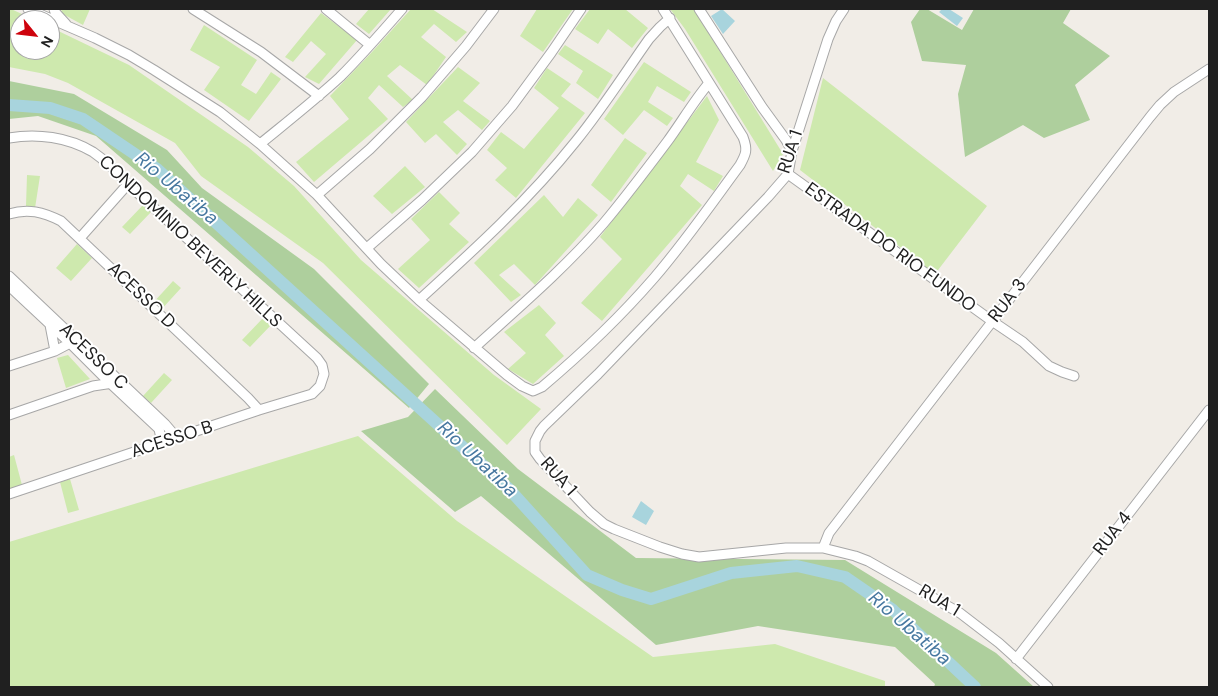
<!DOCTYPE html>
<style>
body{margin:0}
#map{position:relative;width:1218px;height:696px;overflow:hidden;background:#f1ede7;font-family:"DM Sans",sans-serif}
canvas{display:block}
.frame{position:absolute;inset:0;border:10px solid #202020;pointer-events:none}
.north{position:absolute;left:10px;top:10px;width:50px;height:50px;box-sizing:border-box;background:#fff;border:1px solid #a6a6a6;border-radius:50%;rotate:119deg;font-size:14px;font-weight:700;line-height:20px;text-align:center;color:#202020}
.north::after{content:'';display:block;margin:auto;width:18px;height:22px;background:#ce030d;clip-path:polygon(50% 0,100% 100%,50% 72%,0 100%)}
</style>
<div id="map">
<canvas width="1218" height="696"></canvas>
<div class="frame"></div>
<div class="north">N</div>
</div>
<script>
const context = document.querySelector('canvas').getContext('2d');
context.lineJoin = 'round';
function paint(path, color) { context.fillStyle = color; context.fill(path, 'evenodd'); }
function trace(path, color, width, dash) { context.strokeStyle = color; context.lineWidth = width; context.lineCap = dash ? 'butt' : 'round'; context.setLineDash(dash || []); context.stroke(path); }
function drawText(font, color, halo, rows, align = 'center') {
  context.font = font + ' "DM Sans",sans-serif'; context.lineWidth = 4; context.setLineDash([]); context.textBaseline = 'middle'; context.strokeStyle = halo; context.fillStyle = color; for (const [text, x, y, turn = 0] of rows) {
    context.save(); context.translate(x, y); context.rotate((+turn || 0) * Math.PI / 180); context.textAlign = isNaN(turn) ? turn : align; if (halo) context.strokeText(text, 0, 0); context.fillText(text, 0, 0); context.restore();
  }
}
paint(new Path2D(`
 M9 9H11L35 20H20V50H50V27L129 65 248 147 294 186 361 260 494 375 541 409 507 445 323 263 201 176 175 143 68 83 45 74 9 67Z
 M62 9H90L83 25 61 13Z
 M369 9H391L369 34 356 24Z
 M411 9H432L467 32 456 42 434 24 421 37 446 57 427 85 400 65 387 76 413 100 403 107 379 85 368 98 388 119 314 182 296 162 349 119 330 96 372 52Z
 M537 9H573L543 52 520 36Z
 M590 9H625L648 28 632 48 608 29 598 44 575 29Z
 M670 9H694L783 154 773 171 685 29Z
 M321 13 357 40 319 84 305 77 326 54 311 41 293 62 285 57Z
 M204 25 257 60 241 85 256 94 271 72 281 79 249 121 204 90 220 67 190 50Z
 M565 45 613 75 598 99 576 83 583 71 558 54Z
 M644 62 691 92 684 102 657 86 648 102 673 118 667 126 644 110 623 135 604 119Z
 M458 67 480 83 463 101 490 121 482 130 458 110 443 122 467 144 457 155 436 134 425 143 406 122Z
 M547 68 571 84 561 96 585 113 516 198 495 180 507 168 487 150 501 132 524 149 559 108 534 88Z
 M823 78 987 206 935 274 800 170Z
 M707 96 719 120 696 162 723 176 714 191 688 174 680 186 702 205 602 321 581 303 622 259 600 237Z
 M625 138 647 153 611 202 591 185Z
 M405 166 425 187 392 214 373 196Z
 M27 175 40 176 35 208 26 206Z
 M439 192 460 213 449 224 469 242 419 288 398 269 430 240 411 219Z
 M544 195 563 217 578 198 598 215 535 285 514 264 499 275 521 295 511 302 474 263Z
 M144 204 152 211 130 234 122 227Z
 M77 244 92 258 71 281 56 268Z
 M173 281 181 288 160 311 152 304Z
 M539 305 556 323 545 335 564 356 533 384 508 369 526 353 504 332Z
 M264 317 272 324 250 347 242 340Z
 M68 355 90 379 66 388 57 358Z
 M164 373 172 380 151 403 143 396Z
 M358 436 457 521 653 657 775 644 885 681V687H9V542Z
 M14 455 22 485 9 489V457Z
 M70 479 79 510 68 513 60 482Z`), '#cee9ae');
paint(new Path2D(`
 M920 9H927L962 30 974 9H1071L1063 23 1110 56 1075 85 1090 120 1044 138 1023 125 965 157 958 94 966 65 922 61 911 22Z
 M9 81 74 94 167 150 202 188 314 269 429 384 409 408 96 136 38 116 9 119Z
 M435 389 518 469 636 558 845 560 996 653 1034 687H934L935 684 895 647 758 626 656 645 481 496 455 512 361 431 408 417Z`), '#aecf9d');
paint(new Path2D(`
 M722 9 735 21 723 34 711 16Z
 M942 9H949L963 18 957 26 939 12Z
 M641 501 654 511 646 525 632 517Z`), '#a8d4dd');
trace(new Path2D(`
 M9 105 50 108 83 119 157 169 510 490 587 575 622 590 651 599 731 573 797 566 845 577 893 610 975 687`), '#a8d4dd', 12);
const minor = new Path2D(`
 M28 9 95 38 129 55 154 70 220 112 260 144 317 195 381 264 419 300 507 375 522 386 533 391 542 387C580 355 621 316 654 278 685 242 712 203 740 165 746 154 748 150 743 137L663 9
 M54 9 55 12 66 24
 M193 9 261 52 319 96
 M326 9 370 45
 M699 9 762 107 786 140 792 151
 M844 9 836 21 828 39 792 151 788 174 768 197 598 374 544 426 540 431 535 441V452L540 459 590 512 604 524 614 529 660 547 682 554 699 557 786 548H823L855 556 868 561 960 613 999 643 1048 687
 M9 138C37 133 68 137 93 152 106 161 118 173 128 184L317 358 322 365 324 374 320 386 312 394 259 410 9 494
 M260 144C287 122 315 100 340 77 362 55 382 32 402 9
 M788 174 992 321 1023 342 1049 366 1062 372 1074 376
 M317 195 370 149 422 97 466 46 494 9
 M9 214C28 208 43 212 61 221L248 398 259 410
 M80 238 128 184
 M367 248 422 200 472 152 512 106 551 53 581 9
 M9 276 165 424 177 438
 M9 286 71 344 111 384 159 429 162 443
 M419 300C474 250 529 200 576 141 602 109 625 73 649 39L660 27 670 18
 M50 325 55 351
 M474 348C518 308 564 269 603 224 625 198 646 170 667 142 681 123 693 102 709 83
 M9 366 55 351 74 341
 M9 415 93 386 113 383
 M823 548 829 533 1150 117 1160 105 1174 92 1209 69
 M1016 659 1209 410`);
trace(minor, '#a7a7a7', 11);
trace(minor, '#fff', 9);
drawText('18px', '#202020', '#fff', [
 ["RUA 1",791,152,-72],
 ["CONDOMINIO BEVERLY HILLS",190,242,43],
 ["ESTRADA DO RIO FUNDO",890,248,36],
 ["ACESSO D",141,296,44],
 ["RUA 3",1008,301,-52],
 ["ACESSO C",93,357,44],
 ["ACESSO B",172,440,-18],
 ["RUA 1",558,477,48],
 ["RUA 4",1113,534,-52],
 ["RUA 1",939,601,31]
]);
drawText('italic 19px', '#4778a0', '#fff', [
 ["Rio Ubatiba",176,189,40],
 ["Rio Ubatiba",477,460,43],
 ["Rio Ubatiba",909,629,41]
]);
</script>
